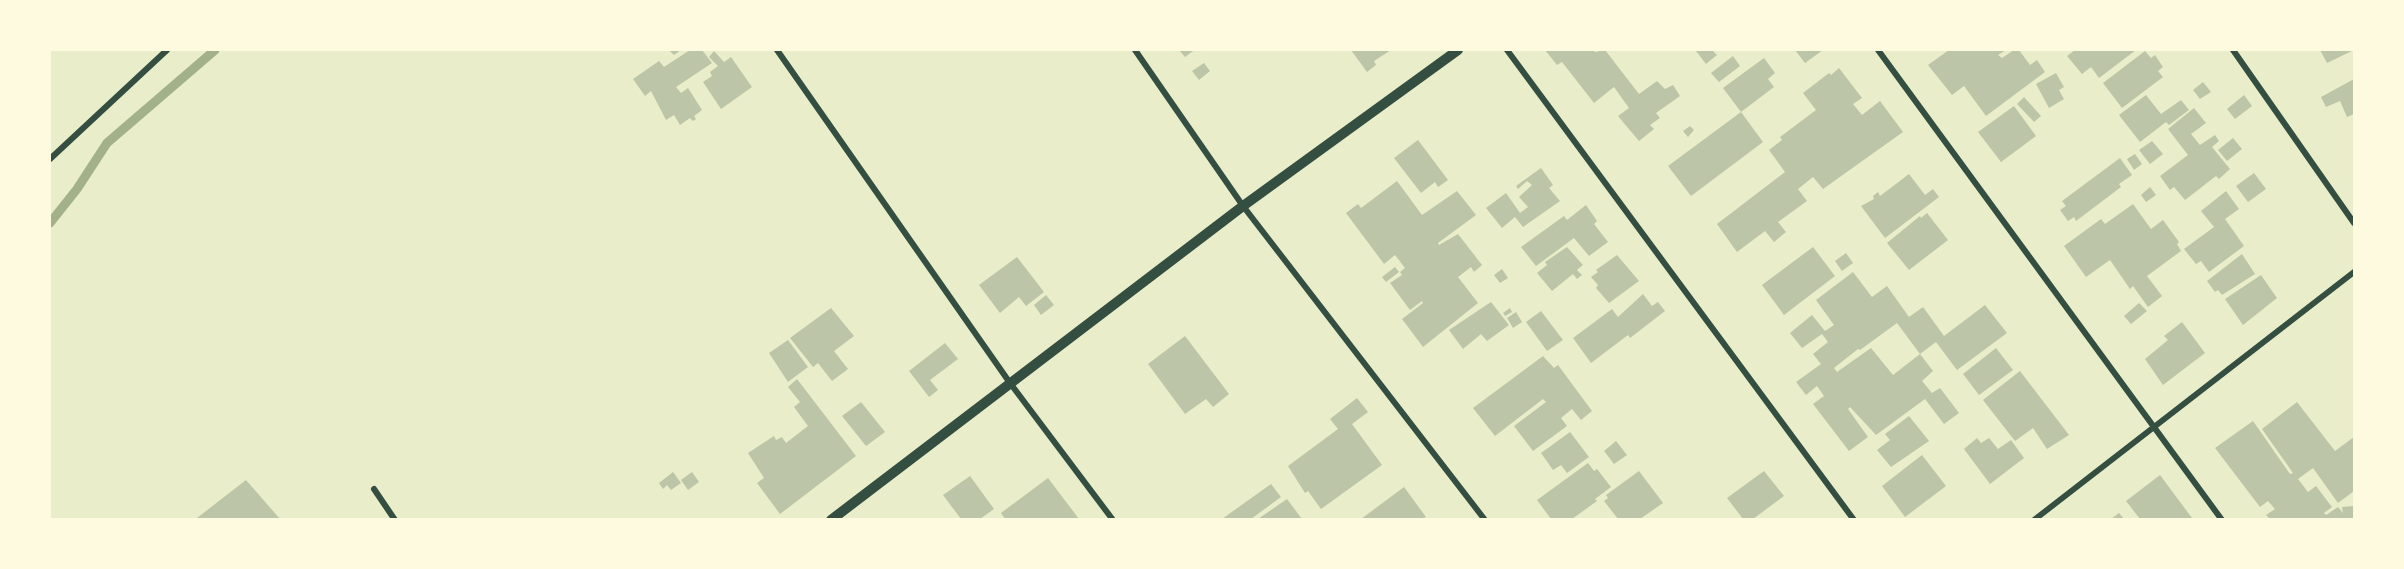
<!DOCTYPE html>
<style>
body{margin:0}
#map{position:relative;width:2404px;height:569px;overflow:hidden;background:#e9edc9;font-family:Spectral,serif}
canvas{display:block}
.frame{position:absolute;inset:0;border:51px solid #fefae0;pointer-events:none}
</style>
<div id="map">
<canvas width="2404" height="569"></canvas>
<div class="frame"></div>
</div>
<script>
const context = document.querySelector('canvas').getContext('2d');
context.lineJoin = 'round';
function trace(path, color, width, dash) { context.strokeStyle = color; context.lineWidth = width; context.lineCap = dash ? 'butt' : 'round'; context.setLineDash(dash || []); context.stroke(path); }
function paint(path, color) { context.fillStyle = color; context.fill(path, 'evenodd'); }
trace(new Path2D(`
 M50 223 77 189 107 143 215 50`), '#a3b18a', 9);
paint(new Path2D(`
 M669 50H681L674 55Z
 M690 50H702L712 63 676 87 681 93 688 88 702 110 694 116 696 119 693 121 690 118 680 125 674 115 666 120 651 91 645 96 633 79 659 61 664 67Z
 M1179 50H1192L1193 51 1185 57Z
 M1351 50H1391L1374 61 1376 65 1367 72Z
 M1545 50H1593L1595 52 1605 50 1639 94 1657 81 1665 89 1673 85 1680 96 1656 113 1660 118 1650 125 1654 129 1639 141 1618 116 1629 108 1614 87 1594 103 1562 62 1557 65Z
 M1698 50H1712L1717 55 1706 64 1696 51Z
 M1795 50H1823L1805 63Z
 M1949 50H2006L1998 55 2002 58 2014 50H2019L2030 65 2037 60 2045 72 1986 116 1964 86 1952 95 1928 65Z
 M2075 50H2136L2099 78 2091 67 2082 74 2067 56Z
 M2320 50H2354L2327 63Z
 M714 51 724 62 731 57 752 87 721 109 703 82 712 76 710 72 718 66 709 57Z
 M2145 51 2151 58 2155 55 2163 67 2158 71 2163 77 2122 108 2103 83Z
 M1733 56 1740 66 1719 82 1711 73Z
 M1764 58 1775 73 1768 79 1774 87 1741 112 1723 88Z
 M1204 63 1210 71 1199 80 1192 71Z
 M1839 68 1862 98 1853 104 1862 115 1880 101 1903 132 1823 189 1813 177 1798 189 1807 201 1778 222 1786 232 1774 242 1765 231 1737 252 1717 224 1785 172 1769 150 1782 140 1780 137 1816 110 1803 93 1829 73 1831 75Z
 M2056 73 2064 87 2059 90 2064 99 2049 108 2036 84Z
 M2354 79V114L2347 117 2340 101 2326 107 2321 97Z
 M2203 82 2211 92 2200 99 2193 90Z
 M2146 95 2161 114 2181 100 2189 110 2169 125 2166 122 2140 142 2119 115Z
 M2244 95 2252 106 2235 119 2227 109Z
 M2024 97 2041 116 2034 122 2017 104Z
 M2014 106 2036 136 2001 162 1978 132Z
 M2194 108 2206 123 2191 134 2200 145 2215 135 2219 141 2212 147 2230 169 2219 179 2216 176 2185 200 2174 187 2170 190 2160 176 2188 155 2168 129Z
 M1741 112 1763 142 1691 196 1668 166Z
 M1690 126 1694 130 1688 137 1683 131Z
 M2233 138 2242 149 2227 161 2218 150Z
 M1418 140 1448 180 1438 187 1435 182 1421 193 1394 158Z
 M2152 141 2163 154 2150 164 2139 150Z
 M2135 154 2142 164 2134 170 2127 159Z
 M2120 158 2132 175 2119 184 2121 187 2076 221 2074 217 2068 221 2060 210 2066 206 2062 201Z
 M1541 168 1553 185 1549 188 1560 201 1523 227 1515 217 1502 228 1486 208 1506 193 1520 213 1528 207 1519 197 1532 185 1527 181 1518 189 1516 186Z
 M2254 173 2266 189 2248 202 2236 186Z
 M1909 174 1925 195 1933 189 1939 197 1885 238 1861 206 1874 199 1873 196 1878 192 1880 196Z
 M1397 181 1422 215 1457 191 1476 215 1438 243 1439 245 1458 234 1482 265 1474 272 1471 267 1458 277 1478 303 1423 347 1402 319 1423 303 1422 301 1410 310 1390 283 1402 275 1400 272 1405 268 1395 255 1384 264 1346 213 1358 204 1361 208Z
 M2150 187 2156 195 2146 202 2141 195Z
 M2226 191 2239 209 2225 219 2244 246 2209 272 2201 261 2196 264 2184 249 2214 227 2201 211Z
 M2133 204 2151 229 2163 220 2179 242 2177 244 2181 251 2147 276 2162 296 2148 307 2133 286 2130 289 2110 260 2086 277 2064 246 2101 219 2105 224Z
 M1586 205 1597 221 1594 224 1608 242 1589 256 1574 238 1536 266 1521 247 1564 216 1567 220Z
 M1927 213 1948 240 1909 270 1887 243 1920 216 1921 218Z
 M1567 247 1583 265 1577 270 1582 275 1577 279 1573 274 1552 291 1537 273 1547 265 1545 262Z
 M1813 247 1835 276 1784 315 1762 285Z
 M1846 253 1853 263 1842 271 1835 261Z
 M2242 254 2255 274 2222 295 2218 290 2215 292 2207 281Z
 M1617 255 1639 281 1609 303 1596 288 1598 285 1591 277 1598 272 1596 270Z
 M1017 257 1044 292 1026 306 1019 297 1000 313 979 285Z
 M1395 267 1399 272 1386 282 1382 277Z
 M1502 269 1508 278 1500 283 1494 275Z
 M1853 272 1872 297 1887 286 1909 317 1923 307 1944 336 1985 305 2007 333 1957 370 1936 342 1920 354 1897 323 1860 350 1858 349 1834 368 1837 372 1871 348 1893 375 1920 354 1933 371 1922 381 1932 393 1940 388 1959 413 1944 424 1925 399 1876 435 1850 407 1848 409 1868 437 1849 451 1813 404 1824 396 1817 386 1806 395 1796 382 1821 364 1813 354 1828 342 1822 334 1802 348 1790 333 1812 315 1825 331 1834 325 1816 300Z
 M2261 275 2277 298 2243 325 2225 299Z
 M1643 294 1652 306 1658 302 1665 311 1630 338 1628 335 1591 363 1573 338 1612 309 1618 317Z
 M1046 295 1054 305 1041 315 1034 305Z
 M1491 302 1509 325 1487 341 1481 334 1463 349 1449 330Z
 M2139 303 2147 311 2131 324 2124 316Z
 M831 308 854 336 834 351 848 369 832 381 818 363 813 367 790 338Z
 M1510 308 1512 312 1505 316 1503 313Z
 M1541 311 1563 340 1547 351 1526 322Z
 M1516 312 1522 322 1513 328 1507 318Z
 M2182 322 2205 353 2163 385 2145 359 2168 340 2164 336Z
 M1185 336 1229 394 1213 407 1206 399 1185 414 1148 364Z
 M788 340 808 367 788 382 769 353Z
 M945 343 958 359 930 380 938 390 929 397 909 371Z
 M1996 348 2013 370 1979 395 1963 374Z
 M1543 356 1554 368 1558 365 1592 411 1581 420 1572 409 1561 418 1567 426 1533 451 1514 426 1546 402 1543 399 1495 436 1473 408Z
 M2020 371 2069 435 2047 449 2033 428 2015 441 1983 400Z
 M797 379 856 456 780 514 757 483 764 478 748 453 774 436 776 440 782 437 786 443 808 426 794 407 800 402 788 387Z
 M1357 398 1368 412 1352 424 1382 465 1321 509 1308 491 1305 493 1288 466 1338 429 1330 419Z
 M861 402 885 432 866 446 842 416Z
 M2297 402 2335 451 2354 437V491L2338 503 2313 468 2298 479 2308 492 2316 486 2332 507 2324 513 2326 515 2338 507 2343 513 2342 507 2354 506V518L2270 519 2266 515 2275 509 2268 501 2260 507 2215 448 2253 421 2290 474 2293 473 2262 429Z
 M1909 416 1929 441 1891 467 1877 450 1890 440 1885 434Z
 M1570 432 1589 457 1567 473 1561 465 1553 470 1541 453Z
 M1977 438 1981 443 1989 438 1998 449 2011 440 2024 458 1990 484 1964 449Z
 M1616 441 1627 455 1614 464 1604 451Z
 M1922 455 1946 486 1905 517 1882 486Z
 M1588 463 1594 471 1597 469 1611 487 1595 499 1597 501 1572 519H1551L1537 500Z
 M1639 471 1663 503 1640 519H1618L1604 501 1608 498 1606 495Z
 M1764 471 1784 496 1753 519H1743L1727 498Z
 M673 472 681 483 671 490 667 485 663 489 659 483Z
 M692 472 699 482 688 490 681 480Z
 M2160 475 2192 518 2191 519H2140L2126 501Z
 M970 476 994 509 980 519H961L943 495Z
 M1048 478 1079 519H1005L1001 513Z
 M246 480 280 519H198L197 518Z
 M1271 484 1281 497 1251 519H1222Z
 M1404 487 1426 517 1422 519H1361Z
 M1287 499 1302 519H1258Z
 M2119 513 2124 519H2111Z`), '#bcc5a7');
trace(new Path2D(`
 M777 50 1010 383 1113 520
 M1135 50 1243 206 1485 520
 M1507 50 1854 520
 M1878 50 2222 520
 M2233 50 2354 223
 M50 159 167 50
 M374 489 395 520
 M2034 520 2354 272`), '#344e41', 6);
trace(new Path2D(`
 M831 520 1243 206 1458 50`), '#344e41', 10);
</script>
